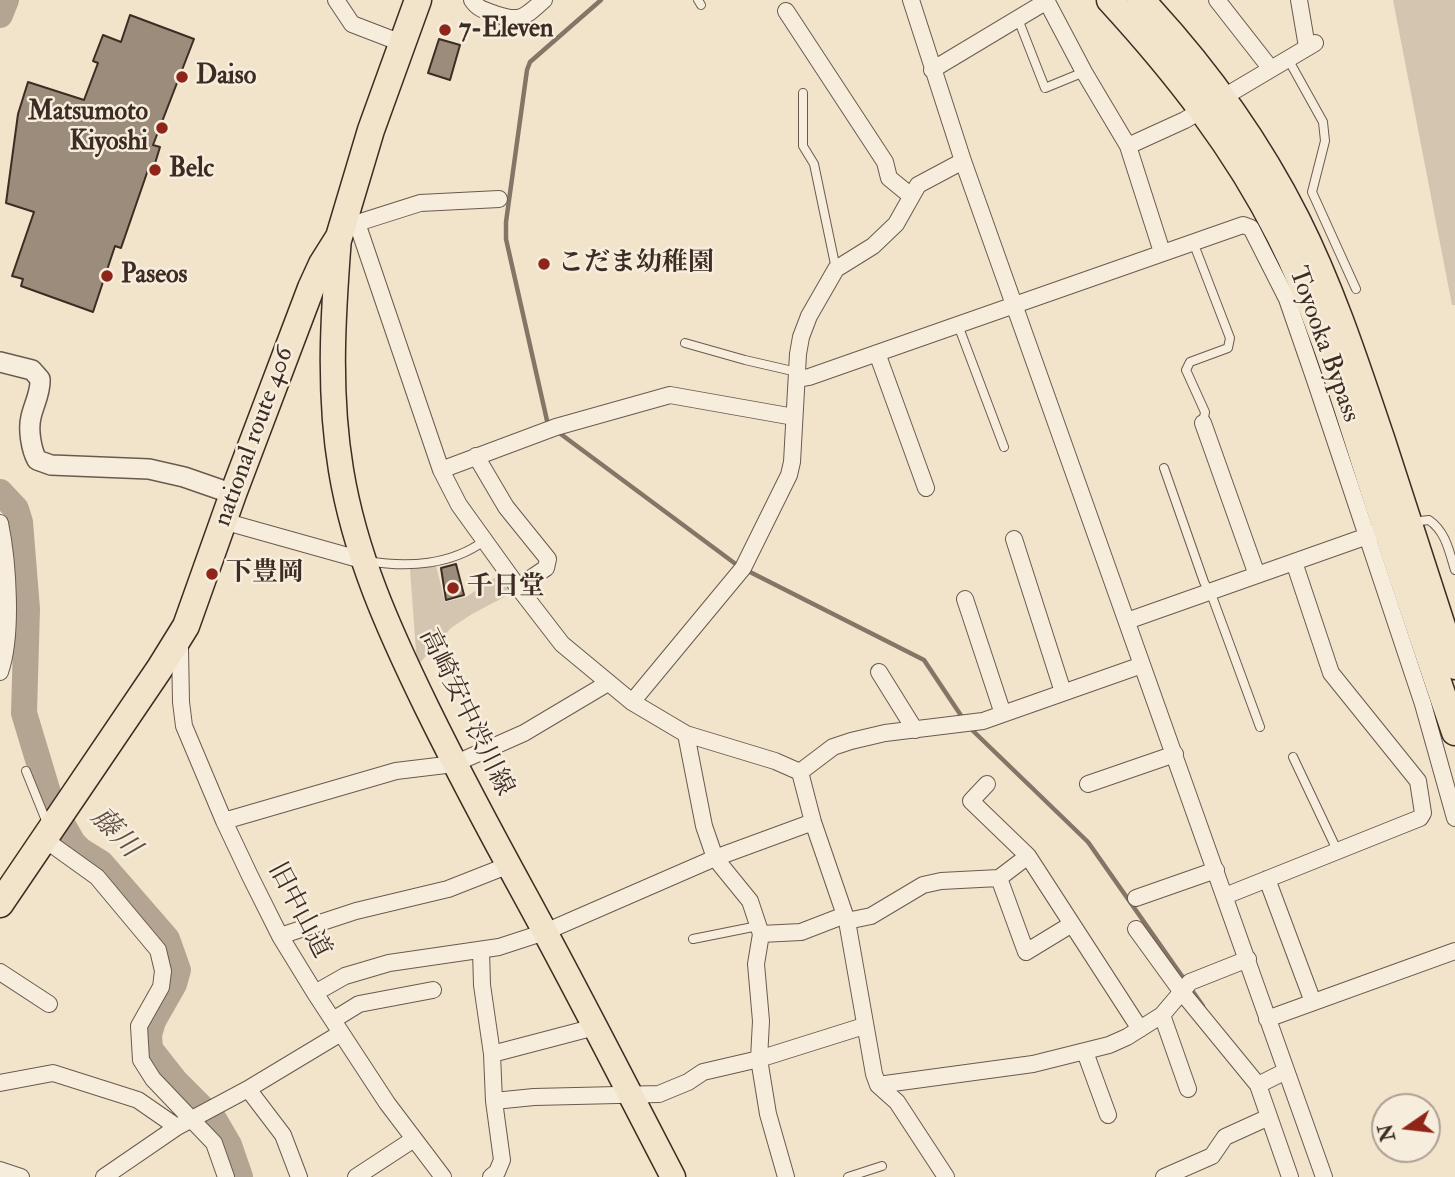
<!DOCTYPE html>
<meta charset="utf-8">
<style>
body{margin:0}
#map{position:relative;width:1455px;height:1177px;overflow:hidden;background:#f2e4cb;font-family:"IM FELL Double Pica",serif}
canvas{display:block}
.north{position:absolute;left:1371px;top:1093px;width:70px;height:70px;box-sizing:border-box;background:#f7eddd;border:2px solid #aca093;border-radius:50%;rotate:256deg;font-size:19px;font-weight:700;line-height:28px;text-align:center;color:#3c2c24}
.north::after{content:'';display:block;margin:auto;width:24px;height:32px;background:#8f2418;clip-path:polygon(50% 0,100% 100%,50% 72%,0 100%)}
</style>
<div id="map">
<canvas width="1455" height="1177"></canvas>
<div class="north">N</div>
</div>
<script>
const context = document.querySelector('canvas').getContext('2d');
context.lineJoin = 'round';
function paint(path, color) { context.fillStyle = color; context.fill(path, 'evenodd'); }
function trace(path, color, width, dash) { context.strokeStyle = color; context.lineWidth = width; context.lineCap = dash ? 'butt' : 'round'; context.setLineDash(dash || []); context.stroke(path); }
function drawText(font, color, halo, rows, align = 'center') {
  context.font = font + ' "IM FELL Double Pica","Noto Serif JP",serif'; context.lineWidth = 5; context.setLineDash([]); context.textBaseline = 'middle'; context.strokeStyle = halo; context.fillStyle = color; for (const [text, x, y, turn = 0] of rows) {
    context.save(); context.translate(x, y); context.rotate((+turn || 0) * Math.PI / 180); context.textAlign = isNaN(turn) ? turn : align; if (halo) context.strokeText(text, 0, 0); context.fillText(text, 0, 0); context.restore();
  }
}
paint(new Path2D(`
 M1393 0H1455V305H1452Z
 M436 565 445 602 466 597 496 577 502 578 512 593 472 614 451 628 417 666 410 569Z`), '#d3c5af');
trace(new Path2D(`
 M548 425 506 239V222L527 70 530 62 601 0
 M558 432 737 565
 M748 571 924 660 964 720
 M969 727 1088 842 1203 1006`), '#847566', 4.5);
trace(new Path2D(`
 M0 15 6 0
 M0 492 16 509 20 522 27 609 24 713 52 806 73 843 80 850 101 863 167 939 178 970 174 984 153 1021 149 1035 150 1049 176 1082 215 1121 229 1145 240 1177`), '#b4a592', 26);
const building = new Path2D(`
 M130 15 194 39 153 145 160 147 153 170 149 167 121 248 115 246 93 312 21 286 23 279 12 276 34 212 6 203 18 114 28 82 84 100 98 63 93 61 103 35 121 42Z
 M439 39 460 45 450 80 428 73Z
 M456 564 464 595 446 600 441 568Z`);
paint(building, '#9b8c7b');
trace(building, '#3c2c24', 2);
const service = new Path2D(`
 M698 0 701 5
 M1018 19 1045 88 1084 72
 M1288 59 1323 122 1325 141 1312 192 1356 289
 M803 93V146L814 164 836 269
 M1193 242 1230 338 1228 348 1190 362 1186 370 1205 412 1203 423
 M958 325 1004 447
 M685 343 745 360 797 372
 M1164 468 1204 582 1213 599 1260 727
 M1411 522 1429 520C1446 532 1449 551 1455 570
 M368 561C408 568 451 565 484 541
 M1293 757 1337 850
 M26 771 47 823
 M693 939 758 926
 M848 1177 882 1166`);
const minor = new Path2D(`
 M336 0 352 24 404 44
 M472 0C478 9 484 10 495 14 522 23 524 17 544 0
 M911 0 963 161 1324 1177
 M1046 0 1084 72 1128 146 1162 252
 M1217 0 1271 69
 M1299 0 1307 47
 M786 11 885 162 889 178 911 196
 M932 70 1047 1
 M1128 146 1185 120 1315 43
 M344 218 357 223 441 470 459 505 518 587 562 644 632 702 686 734 775 761 800 772 833 747 851 741 885 733 983 721 1142 665
 M357 223 420 203 499 199
 M877 353 926 488
 M798 379 809 377 1243 225 1251 228 1287 299 1315 380 1423 704 1455 818
 M1203 423 1257 575
 M476 456 506 507 548 559 546 568 518 587
 M441 470 556 427 670 395 794 417
 M223 521 362 560
 M0 523C8 562 13 635 0 672
 M1014 539 1063 692
 M965 599 1003 714
 M1127 621 1376 533
 M178 640 180 648 181 702 184 726 224 821 250 876 280 936 315 993 387 1103 443 1177
 M879 672 915 730
 M632 702 743 568 789 475 792 462 798 354 801 337 809 316 836 269 873 246 896 224 918 185 963 161
 M686 734 704 826 715 858 750 901 761 934 756 964 761 1021 759 1059 768 1114 786 1177
 M800 772 813 822 847 921 874 1074 878 1085 897 1102 946 1177
 M987 784 971 801 1028 856
 M1088 784 1175 754
 M224 821 396 771 454 764 524 733 608 683
 M44 839 97 877 158 950 163 971 161 987 139 1026 141 1060 153 1079 214 1143 226 1177
 M999 878 1026 952 1072 924
 M1267 879 1313 1002
 M1225 896 1420 818 1423 813 1418 781 1331 673 1294 562
 M1136 898 1216 870
 M847 921 871 916 923 885 941 881 999 878 1028 856 1140 1029
 M1136 929 1181 991 1258 1085
 M761 934 801 932 845 915
 M280 936 356 911 448 889 509 865
 M481 950 482 985 492 1054 494 1101 502 1160 497 1172 491 1177
 M0 972 49 1004
 M315 993 345 976 389 963 499 947 545 932 715 858 813 822
 M1162 1015 1188 1089
 M1267 1019 1455 951
 M333 1020 359 1004 433 990
 M1085 1052 1108 1115
 M492 1054 595 1027
 M1286 1071 1258 1085 1290 1177
 M0 1083 53 1073 138 1100 177 1127
 M878 1085 1033 1064 1109 1045 1127 1037 1162 1015 1190 982 1248 959
 M248 1089 283 1135 299 1177
 M494 1101 534 1097 659 1094 688 1082 703 1072 759 1059 864 1026
 M0 1170 21 1177
 M104 1177 177 1127 248 1089 341 1033
 M356 1177 414 1139
 M1164 1177 1212 1156 1225 1137 1269 1117`);
const tertiary = new Path2D(`
 M0 362 32 370 40 379C41 392 34 404 31 417 28 429 31 449 37 460L51 465 149 469 184 477 233 494`);
const primary = new Path2D(`
 M339 237C333 315 328 392 341 470 355 555 389 630 427 708 458 771 491 833 525 895 576 988 624 1083 673 1177`);
const trunk = new Path2D(`
 M1110 0C1176 72 1236 148 1280 236 1320 315 1345 401 1372 485 1399 568 1427 650 1455 732
 M1141 0C1203 66 1256 139 1297 220 1332 290 1356 364 1381 438 1405 514 1430 590 1455 666
 M0 904 160 668 186 626 233 494 311 288 322 264 339 237 371 130 418 0`);
trace(service, '#6a5a4e', 10);
trace(minor, '#6a5a4e', 18);
trace(tertiary, '#6a5a4e', 22);
trace(primary, '#3c2c24', 27);
trace(trunk, '#3c2c24', 29);
trace(service, '#f7eddd', 8);
trace(minor, '#f7eddd', 16);
trace(tertiary, '#f7eddd', 19);
trace(primary, '#f2e4cb', 24);
trace(trunk, '#f2e4cb', 26);
for (const [x, y, r, color] of [
 [445,30,7,"#8f2418"],
 [182,77,7,"#8f2418"],
 [162,128,7,"#8f2418"],
 [155,170,7,"#8f2418"],
 [544,264,7,"#8f2418"],
 [107,276,7,"#8f2418"],
 [212,574,7,"#8f2418"],
 [453,588,7,"#8f2418"]
]) { const dot = new Path2D(); dot.arc(x, y, r, 0, 2 * Math.PI); context.fillStyle = color; context.fill(dot); trace(dot, '#f7eddd', 2.5); }
drawText('bold 26px', '#3c2c24', '#f7eddd', [
 ["7-Eleven",459,30],
 ["Daiso",196,77],
 ["Matsumoto",148,113,"right"],
 ["Kiyoshi",148,143,"right"],
 ["Belc",169,170],
 ["こだま幼稚園",558,264],
 ["Paseos",121,276],
 ["下豊岡",226,574],
 ["千日堂",467,588]
], 'left');
drawText('26px', '#3c2c24', '#f7eddd', [
 ["Toyooka Bypass",1323,345,70],
 ["national route 406",255,437,-70],
 ["高崎安中渋川線",465,713,64],
 ["旧中山道",298,911,62]
]);
drawText('italic 28px', '#605045', '#f7eddd', [
 ["藤川",114,834,46]
]);
</script>
